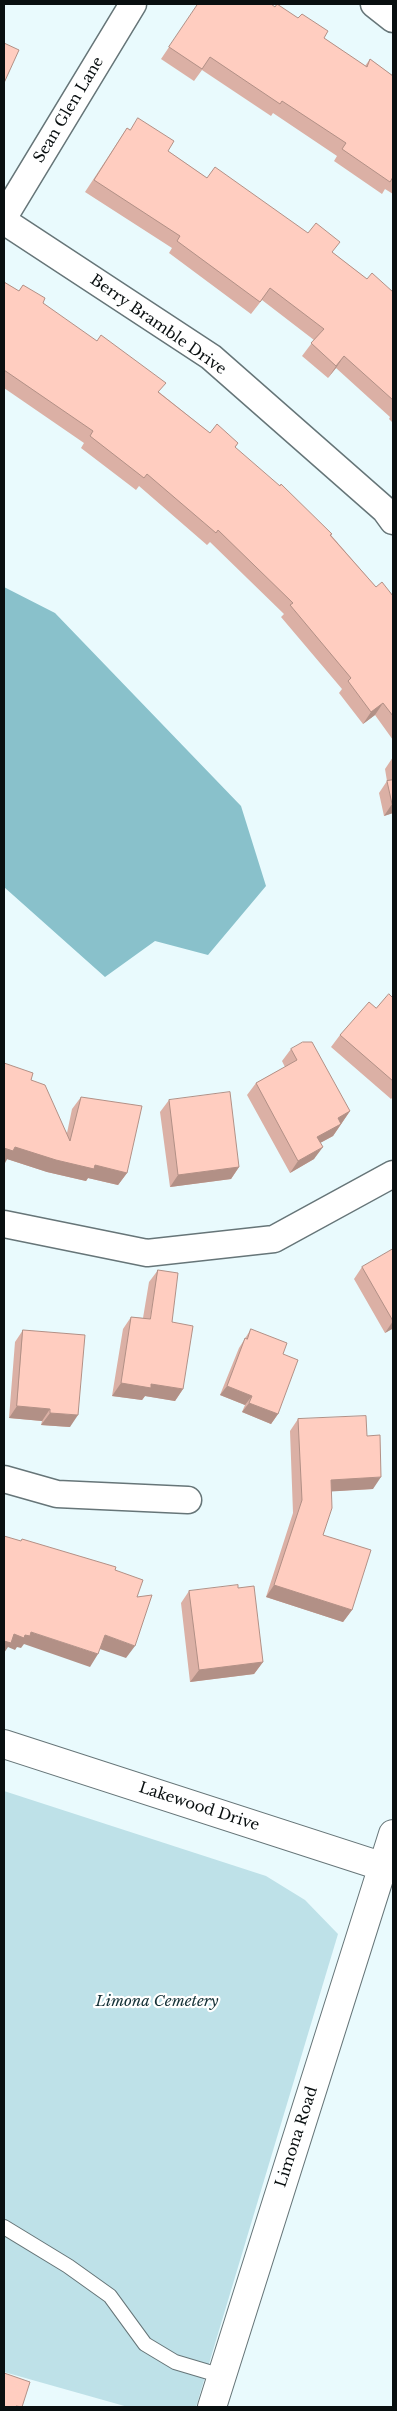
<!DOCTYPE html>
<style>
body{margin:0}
#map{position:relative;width:397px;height:2411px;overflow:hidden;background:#e9fafd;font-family:"Libre Baskerville",serif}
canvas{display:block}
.frame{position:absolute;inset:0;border:5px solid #090f10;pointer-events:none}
</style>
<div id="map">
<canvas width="397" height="2411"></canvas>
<div class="frame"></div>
</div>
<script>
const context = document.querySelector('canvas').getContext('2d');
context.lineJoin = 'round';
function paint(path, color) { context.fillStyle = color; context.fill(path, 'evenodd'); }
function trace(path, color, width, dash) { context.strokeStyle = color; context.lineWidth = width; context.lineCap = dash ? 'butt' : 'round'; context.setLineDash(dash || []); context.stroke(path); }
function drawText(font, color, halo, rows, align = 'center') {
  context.font = font + ' "Libre Baskerville",serif'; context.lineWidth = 4.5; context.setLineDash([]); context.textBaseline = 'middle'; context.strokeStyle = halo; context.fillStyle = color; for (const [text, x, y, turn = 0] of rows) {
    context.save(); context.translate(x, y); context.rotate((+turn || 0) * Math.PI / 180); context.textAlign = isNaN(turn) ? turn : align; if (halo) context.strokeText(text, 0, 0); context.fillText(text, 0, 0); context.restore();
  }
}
paint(new Path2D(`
 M4 1791 266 1876 305 1900 338 1934 196 2407H128L4 2372Z`), '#bee1e8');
paint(new Path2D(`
 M4 587 55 613 241 806 266 886 208 955 155 941 105 977 4 887Z`), '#89c1cb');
const lane = new Path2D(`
 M4 2227 68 2266 110 2296 145 2344 175 2362 222 2376`);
const street = new Path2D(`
 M374 4 393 19
 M4 217 133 4
 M4 221 211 357 385 510 393 521
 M4 1224 147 1253 274 1239 393 1174
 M4 1479 57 1494 188 1500`);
const secondary = new Path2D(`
 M4 1744 393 1870
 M212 2407 393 1834`);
trace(lane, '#667578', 16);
trace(street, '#667578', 29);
trace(secondary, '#667578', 30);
trace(lane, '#fff', 14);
trace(street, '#fff', 26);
trace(secondary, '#fff', 28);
paint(new Path2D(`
 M198 4 324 38 365 66 370 59 393 76V194L385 189 382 194 334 161 337 156 273 113 271 116 202 70 194 81 161 59Z
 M127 128 168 151 207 178 332 252 367 279 393 292V423L389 419 390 417 336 368 328 378 302 356 314 340 262 300 251 314 169 253 172 248 85 192Z
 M4 282 19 291 23 285 43 303 159 392 210 433 238 443 235 448 331 535 376 587 393 596V740L375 715 363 724 339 693 342 689 281 617 284 614 210 542 207 545 139 486 136 490 81 448 84 443 4 388Z
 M393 757V813L384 816 379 793 387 781 385 769Z
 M393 998V1097L391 1099 331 1047 340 1035 376 1008Z
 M291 1049 350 1111 333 1136 320 1143 314 1159 290 1173 247 1095 256 1083 285 1067 282 1061Z
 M31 1080 67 1133 72 1109 81 1097 127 1173 118 1185 88 1178 86 1181 47 1172 7 1159 5 1163Z
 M169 1100 239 1167 231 1179 170 1187 160 1112Z
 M393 1249V1332L392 1329 385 1333 354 1279 362 1267Z
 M158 1270 172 1322 183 1389 175 1401 145 1396 142 1400 112 1396 123 1329 131 1317 143 1318 149 1282Z
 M251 1329 283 1354 278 1414 271 1424 242 1412 245 1405 220 1395 239 1348Z
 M23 1330 70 1427 41 1425 42 1421 9 1418 15 1342Z
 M298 1419 367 1436 373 1489 332 1491 323 1535 352 1610 343 1622 266 1597 293 1513 290 1431Z
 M238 1588 263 1662 254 1674 190 1682 181 1603 189 1591Z`), '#dbb0a5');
paint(new Path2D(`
 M344 356 336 368 328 378 336 366Z
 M383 703 375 715 363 724 371 712Z
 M393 803V813L384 816 392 804Z
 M350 1111 333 1136 309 1149 317 1137 338 1118Z
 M15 1147 95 1165 127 1173 118 1185 88 1178 86 1181 47 1172 7 1159 5 1163H4V1148Z
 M323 1147 314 1159 290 1173 298 1161Z
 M239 1167 231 1179 170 1187 178 1175Z
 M393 1321V1326L392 1329 385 1333Z
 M121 1383 151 1384 183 1389 175 1401 145 1396 142 1400 112 1396Z
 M227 1386 252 1396 245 1405 220 1395Z
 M249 1403 278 1414 271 1424 242 1412Z
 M17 1406 50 1409 42 1421 9 1418Z
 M50 1413 78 1415 70 1427 41 1425Z
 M381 1477 373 1489 323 1492 331 1480Z
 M274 1585 352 1610 343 1622 266 1597Z
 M31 1632 98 1654 90 1667 24 1644 21 1648 17 1647 15 1650 8 1647 4 1653V1641L14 1634 25 1635Z
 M105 1635 135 1646 126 1658 97 1648Z
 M263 1662 254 1674 190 1682 199 1670Z`), '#b29086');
const building = new Path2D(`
 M198 4H271L275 7 277 4 298 18 302 14 328 31 324 38 367 67 370 59 393 76V177L390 182 342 149 346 143 282 101 280 104 210 57 202 69 169 47Z
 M4 43 19 50 4 83Z
 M138 118 174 141 168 151 207 178 215 167 308 233 316 223 340 242 332 252 367 279 372 273 393 292V400L344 356 336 366 311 343 324 329 270 288 260 302 177 241 180 236 94 180 127 128 130 130Z
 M4 282 19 291 23 285 45 298 43 303 97 341 101 335 166 383 158 392 210 433 217 424 238 443 235 447 280 486 281 484 332 534 330 535 376 587 382 582 393 596V716L383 703 371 712 348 681 351 678 290 605 293 603 218 530 216 533 147 474 144 478 90 436 93 431 4 370Z
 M393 780V803L392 804 387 781Z
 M389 994 393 998V1081L340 1035 369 1002 376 1008Z
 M303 1042H312L350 1111 338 1118 341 1124 317 1137 323 1147 298 1161 256 1083 297 1060 291 1049Z
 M4 1063 33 1073 31 1080 45 1085 70 1141 81 1097 142 1106 127 1173 95 1165 94 1169 56 1160 15 1147 13 1151 4 1148Z
 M230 1092 239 1167 178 1175 169 1100Z
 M393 1249V1321L362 1267Z
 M158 1270 178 1273 172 1322 193 1326 183 1389 151 1384V1388L121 1383 131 1317 150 1319Z
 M251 1329 287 1343 283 1354 298 1360 278 1414 249 1403 252 1396 227 1386 245 1338 247 1339Z
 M23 1330 85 1335 78 1415 50 1413V1409L17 1406Z
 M366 1416 367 1436 380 1435 381 1477 331 1480 332 1508 323 1535 371 1550 352 1610 274 1585 302 1500 298 1419Z
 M4 1536 21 1541 22 1539 116 1567 115 1570 143 1580 137 1597 152 1595 135 1646 105 1635 98 1654 31 1632 30 1636 25 1635 24 1638 14 1634 11 1643 4 1641Z
 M238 1585V1588L254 1586 263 1662 199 1670 189 1591Z
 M4 2373 30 2382 22 2407 16 2406V2407H4Z`);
paint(building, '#ffcdc0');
trace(building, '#b29086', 1);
drawText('15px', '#090f10', '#fff', [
 ["Sean Glen Lane",69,110,-59],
 ["Berry Bramble Drive",158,325,35],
 ["Lakewood Drive",199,1807,18],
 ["Limona Road",297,2137,-72]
]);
drawText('italic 15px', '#143036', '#fff', [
 ["Limona Cemetery",157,2002]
]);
</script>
